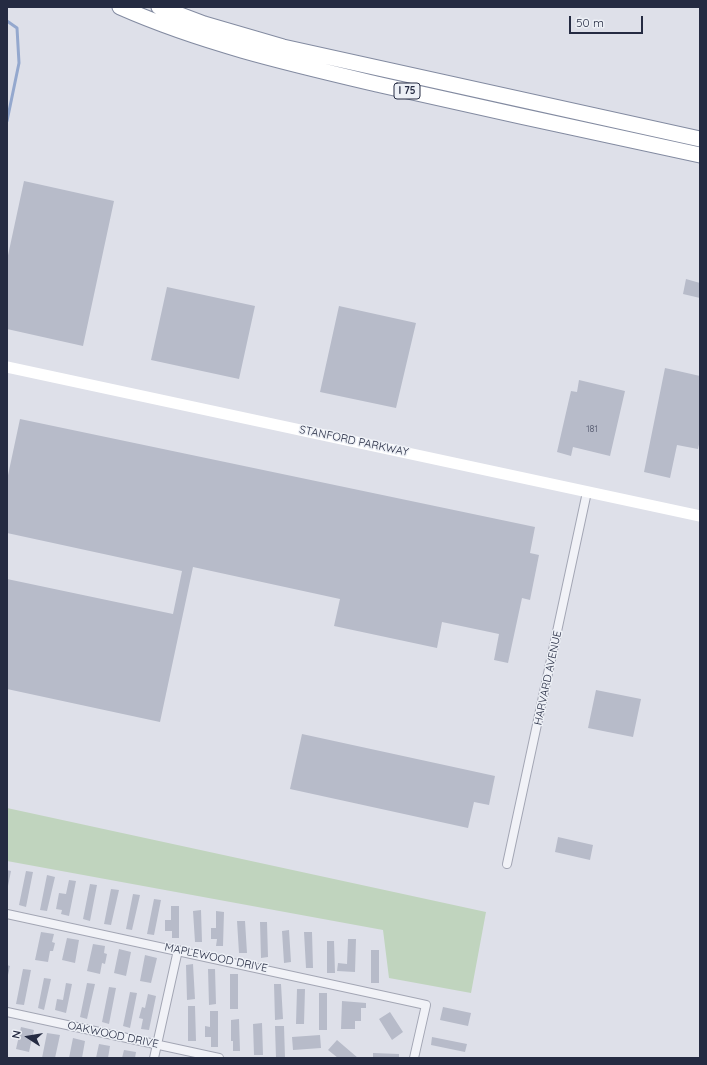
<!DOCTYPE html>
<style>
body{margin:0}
#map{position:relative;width:707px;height:1065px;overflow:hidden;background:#dee0e9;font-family:Quicksand,sans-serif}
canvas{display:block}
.frame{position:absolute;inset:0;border:8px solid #252b42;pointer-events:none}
.north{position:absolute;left:8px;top:1017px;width:40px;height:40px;-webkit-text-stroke:3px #edf0f6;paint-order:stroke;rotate:282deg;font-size:11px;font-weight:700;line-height:16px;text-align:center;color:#252b42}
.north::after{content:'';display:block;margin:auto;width:14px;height:18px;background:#252b42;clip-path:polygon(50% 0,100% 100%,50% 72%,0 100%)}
.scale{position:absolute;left:569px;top:16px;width:74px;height:18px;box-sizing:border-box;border:2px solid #252b42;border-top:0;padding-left:5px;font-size:12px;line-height:14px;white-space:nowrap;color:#252b42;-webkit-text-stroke:3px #edf0f6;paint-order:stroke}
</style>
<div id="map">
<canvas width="707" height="1065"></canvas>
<div class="frame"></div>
<div class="north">N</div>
<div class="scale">50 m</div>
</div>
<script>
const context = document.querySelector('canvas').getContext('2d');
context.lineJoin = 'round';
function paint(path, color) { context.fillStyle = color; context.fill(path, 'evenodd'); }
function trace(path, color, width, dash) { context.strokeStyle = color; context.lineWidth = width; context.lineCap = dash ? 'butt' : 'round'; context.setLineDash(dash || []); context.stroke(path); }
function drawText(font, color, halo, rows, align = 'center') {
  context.font = font + ' Quicksand,sans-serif'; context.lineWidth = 3; context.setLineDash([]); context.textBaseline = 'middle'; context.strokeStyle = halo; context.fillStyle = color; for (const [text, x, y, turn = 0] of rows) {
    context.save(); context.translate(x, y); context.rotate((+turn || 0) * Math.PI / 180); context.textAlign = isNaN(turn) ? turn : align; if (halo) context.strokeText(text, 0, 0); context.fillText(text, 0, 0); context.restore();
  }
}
paint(new Path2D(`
 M7 808 486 912 471 993 389 978 383 930 7 861Z`), '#c0d4be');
trace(new Path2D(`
 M7 21 17 28 19 63 7 121`), '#94a8ce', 3);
paint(new Path2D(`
 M24 181 114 201 83 346 7 329V260Z
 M686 279 700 283V298L683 294Z
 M167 287 255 306 239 379 151 360Z
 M339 306 416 323 396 408 320 392Z
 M665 368 700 376V440L698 449 677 445 670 478 644 472Z
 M579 380 625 391 610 456 573 447 571 456 557 452 571 391 577 392Z
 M20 419 535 527 530 553 539 555 530 600 522 598 508 663 494 660 499 634 442 622 437 648 334 626 340 599 193 567 160 722 7 689V579L173 614 182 571 7 533V480Z
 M596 690 641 699 633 737 588 728Z
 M302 734 495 776 489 805 474 802 468 828 290 789Z
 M558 837 593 845 590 860 555 852Z
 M7 870 11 871 8 886H7Z
 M26 871 33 872 26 907 19 905Z
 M47 875 55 877 47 911 40 910Z
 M69 880 76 881 69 916 61 914 62 910 56 909 59 893 66 894Z
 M90 884 97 885 90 921 83 919Z
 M111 889 119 890 111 925 104 924Z
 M133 894 140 895 132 930 126 929Z
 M154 899 161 900 154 935 147 934Z
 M171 906H179V938H172V931H165V920H171Z
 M201 910 202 942H195L193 911Z
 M216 911 224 912 223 946H216L217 939H211V928H216Z
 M237 921H245L247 953H239Z
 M260 922H267L268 957 261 958Z
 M289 930 291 962 284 963 282 931Z
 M41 932 54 934 52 942 55 943 53 951H50L48 962 35 960Z
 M304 932H312L313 968H306Z
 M67 938 79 940 75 963 62 960Z
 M348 939H356L355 972 337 971 338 963 347 964Z
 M327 941H334L335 973H327Z
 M93 944 105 946 104 953 107 954 105 964 102 963 100 974 87 971Z
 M119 949 131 952 126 976 114 973Z
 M371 950H379V983H371Z
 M145 955 157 958 151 983 140 981Z
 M193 964 195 999 187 1000 186 965Z
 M7 965 10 966 8 975H7Z
 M23 969 31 970 24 1005 16 1004Z
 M208 969H215L216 1004 209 1005Z
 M230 974H238V1009H230Z
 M44 978 51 979 44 1010 38 1008Z
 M66 983 72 984 66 1013 55 1010 57 999 63 1000Z
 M87 983 95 984 87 1019 80 1017Z
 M274 984H281L283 1019 275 1020Z
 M109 987 116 988 109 1024 102 1022Z
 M297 989H305L304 1024H296Z
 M130 992 137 993 130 1028 123 1026Z
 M319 993H327V1030H319Z
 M148 994 156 996 149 1030 141 1029 143 1019 139 1018 142 1007 145 1008Z
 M342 1001 366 1003V1008H361V1021H355V1029H341Z
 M188 1006H195L196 1041H188Z
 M443 1007 471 1013 468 1026 440 1020Z
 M210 1011H218V1047H211V1037H205V1026L210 1027Z
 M390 1012 403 1032 392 1040 379 1019Z
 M239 1019 240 1051H233V1041H231V1020Z
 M262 1023 263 1055H254L253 1024Z
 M275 1026H284L285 1058H276Z
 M21 1027 34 1030 29 1052 16 1049Z
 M47 1033 60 1035 55 1058H42Z
 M320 1035 321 1048 293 1050 292 1037Z
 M432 1037 467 1044 465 1052 431 1045Z
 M73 1038 85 1041 82 1058H69Z
 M337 1040 358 1058H338L328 1050Z
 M99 1044 110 1046 108 1058H96Z
 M124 1050 136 1052 135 1058H122Z
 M373 1053 399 1054V1058H373Z`), '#b7bbc9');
const street = new Path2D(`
 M507 864 587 492
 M7 914 426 1005 414 1058
 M7 1012 219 1058
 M154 1058 178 950`);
const highway = new Path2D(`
 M120 7C204 44 292 64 381 85 487 109 594 132 700 155
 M159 7 204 24 283 47 700 139`);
trace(street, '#a3a6b4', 10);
trace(highway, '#838ba1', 17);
trace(street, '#f1f2f7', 8);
trace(new Path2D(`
 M7 367 700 516`), '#fff', 11);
trace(highway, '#fff', 15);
drawText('9px', '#4a4f64', null, [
 ["181",592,429]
]);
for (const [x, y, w] of [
 [407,91,26]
]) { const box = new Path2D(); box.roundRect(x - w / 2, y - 8, w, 16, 3); context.fillStyle = '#edf0f6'; context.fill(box); trace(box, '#252b42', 1); }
drawText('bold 10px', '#252b42', null, [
 ["I 75",407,91]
]);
drawText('11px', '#252b42', '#edf0f6', [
 ["STANFORD PARKWAY",354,441,12],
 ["HARVARD AVENUE",548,678,-78],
 ["MAPLEWOOD DRIVE",216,958,12],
 ["OAKWOOD DRIVE",113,1035,12]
]);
</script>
